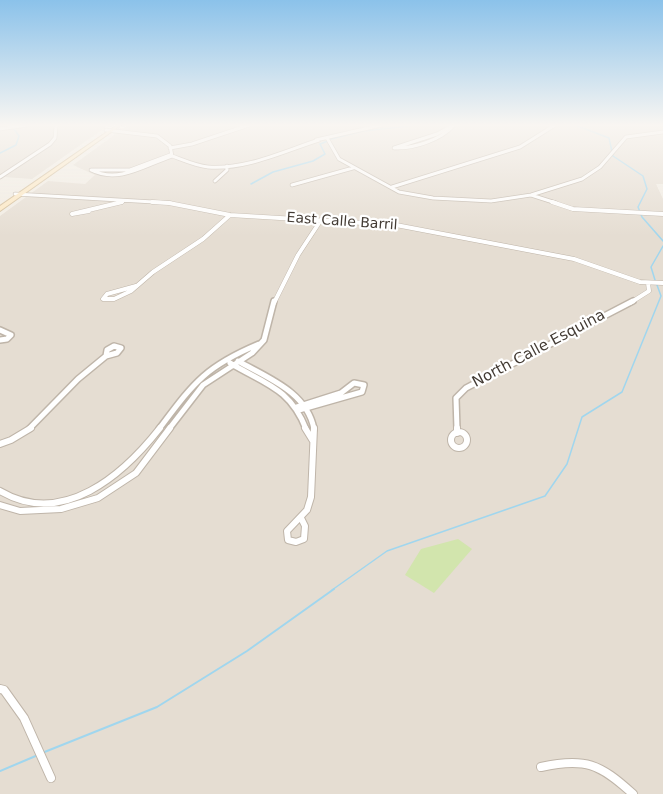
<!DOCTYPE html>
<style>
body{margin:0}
canvas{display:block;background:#f1ece3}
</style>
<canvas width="663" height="794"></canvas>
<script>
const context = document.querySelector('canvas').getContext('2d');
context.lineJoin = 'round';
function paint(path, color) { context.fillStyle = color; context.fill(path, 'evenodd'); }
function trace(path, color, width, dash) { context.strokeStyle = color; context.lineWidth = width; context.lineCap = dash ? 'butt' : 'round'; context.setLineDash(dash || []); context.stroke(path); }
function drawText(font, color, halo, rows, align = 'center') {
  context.font = font + ' "DejaVu Sans",sans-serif'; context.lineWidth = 4.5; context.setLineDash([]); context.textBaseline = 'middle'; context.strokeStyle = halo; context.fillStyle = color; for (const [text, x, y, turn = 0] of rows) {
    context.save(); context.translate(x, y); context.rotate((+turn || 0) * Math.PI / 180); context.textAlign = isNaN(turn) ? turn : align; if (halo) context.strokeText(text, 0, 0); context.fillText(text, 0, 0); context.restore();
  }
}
paint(new Path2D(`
 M0 125H109L32 179 5 177 0 180Z
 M128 125H663V184H656L663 199V794H0V216L48 181 85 184 95 175 73 165Z`), '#e5ddd2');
paint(new Path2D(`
 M458 539 472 549 434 593 405 575 421 549Z`), '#d2e5ad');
trace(new Path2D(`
 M575 125 609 138 613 156 643 176 647 189 638 207 642 217 663 241
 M331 139 363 131 419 125
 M0 153 16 145 19 136 11 125
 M251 184 273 172 313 161 325 154 320 144 328 141
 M655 280 651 267 663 246
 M332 590 387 551 545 496 567 464 582 417 622 392 661 296 657 285`), '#a0d6ee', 1.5);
trace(new Path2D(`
 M42 753 157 707 247 651 334 589
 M0 771 38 755`), '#a0d6ee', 2);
const streetFar4 = new Path2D(`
 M454 125C441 140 413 149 394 148L437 134Z
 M0 129 27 125
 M106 130 157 136 170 146 172 156C183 160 196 166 208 167 246 170 284 151 319 140
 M327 138 339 159 399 192 433 198 491 201 531 195 582 179 600 167 626 137 663 132
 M316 140 382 125
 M170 148 192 144 249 125
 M170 155 130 170H91C119 184 145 165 172 156
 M0 177 50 144 55 138 56 125
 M215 181 227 170V166
 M292 185 353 168
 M392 187 520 147 555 125
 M15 194 171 203
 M531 195 556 203
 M117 203 122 202`);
const streetFar3 = new Path2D(`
 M152 202 169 203 230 215 396 225 574 259 640 282 663 283
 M552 202 573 209 663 214
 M89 211 72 214 122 202
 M136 286 107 294 103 299H114L131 291 153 272 203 239 230 215
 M274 303 298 255 321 220
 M630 303 649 291 648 283`);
const streetFar2 = new Path2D(`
 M0 330 11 335 7 339 0 340
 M114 346 121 348 117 353 106 356 107 350Z
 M238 361C268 378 307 392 314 429
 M230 363C265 384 290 388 306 429
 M297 407 341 393 354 383 364 385 362 392 299 410
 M29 429 78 379 106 356
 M159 429C193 384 204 367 259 344
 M169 429 203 385 252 353 264 340 274 301
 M457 429 456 398 466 388 633 301`);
const streetFar1 = new Path2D(`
 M305 428 313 441
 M457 428V433
 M451 440a8 8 0 1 1 16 0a8 8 0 1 1-16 0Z
 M0 444 11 440 31 428
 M0 491C63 528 123 475 160 428
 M0 505 20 511 61 509 98 498 136 473 170 428
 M301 518 305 526 304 539 296 542 288 540 287 531 307 510 311 497 314 428`);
const street = new Path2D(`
 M0 689 4 690 24 718 51 778
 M541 767C585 757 600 764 633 794`);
const secondary = new Path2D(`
 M117 125H121L0 211V206Z`);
trace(streetFar4, '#bfb5a9', 4.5);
trace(streetFar3, '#bfb5a9', 5);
trace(streetFar2, '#bfb5a9', 8);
trace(streetFar1, '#bfb5a9', 8);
trace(street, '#bfb5a9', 10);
trace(secondary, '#d1ba94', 2);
trace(streetFar4, '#fff', 3);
trace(streetFar3, '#fff', 4);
trace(streetFar2, '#fff', 5);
trace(streetFar1, '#fff', 6);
trace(street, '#fff', 8);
paint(secondary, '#fde8c2');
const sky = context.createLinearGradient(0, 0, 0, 236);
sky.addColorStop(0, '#8bc2ea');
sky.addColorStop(0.53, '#f9f6f2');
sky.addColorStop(1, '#f9f6f200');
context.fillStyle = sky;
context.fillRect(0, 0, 663, 236);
drawText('14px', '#433b34', '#fff', [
 ["East Calle Barril",342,222,4]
]);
drawText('15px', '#433b34', '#fff', [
 ["North Calle Esquina",539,349,-28]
]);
</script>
